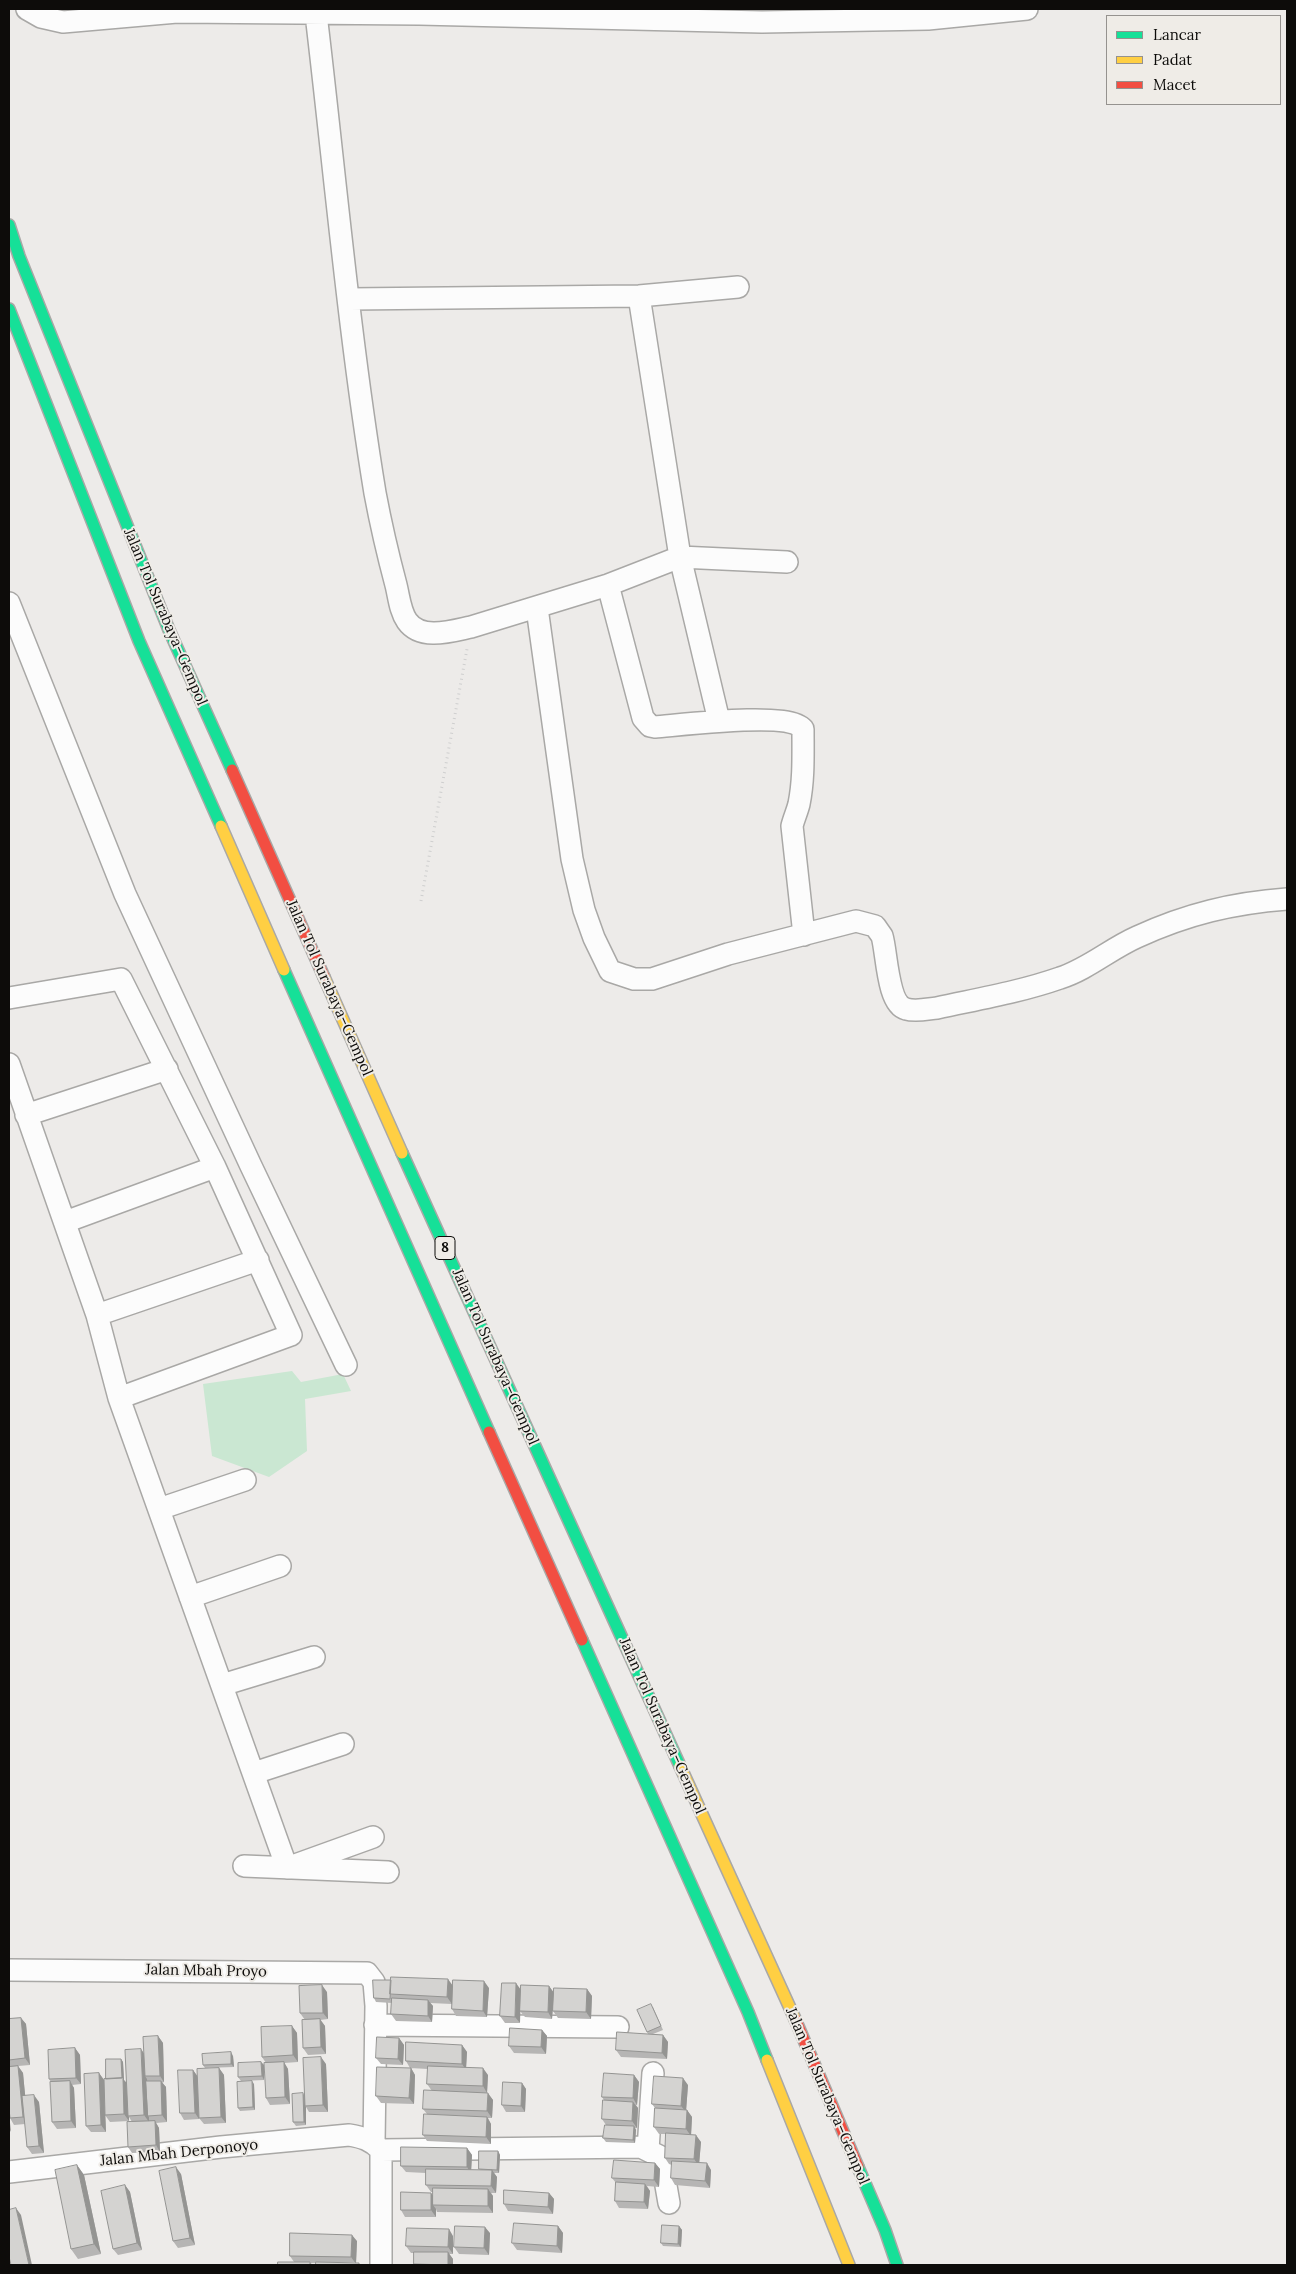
<!DOCTYPE html>
<meta charset="utf-8">
<style>
body{margin:0}
#map{position:relative;width:1296px;height:2274px;overflow:hidden;background:#edebe9;font-family:Lora,serif}
canvas{display:block}
.frame{position:absolute;inset:0;border:10px solid #0d0c0a;pointer-events:none}
.legend{position:absolute;left:1106px;top:15px;width:175px;height:90px;box-sizing:border-box;background:#efece7;border:1px solid #95928f;margin:0;padding:6px 9px;list-style:none;font-size:15px;color:#0d0c0a}
.legend li{display:flex;align-items:center;gap:10px;height:25px}
.legend b{width:25px;border:1px solid #95928f}
</style>
<div id="map">
<canvas width="1296" height="2274"></canvas>
<div class="frame"></div>
<ul class="legend">
<li><b style="height:6px;background:#16e098"></b>Lancar</li>
<li><b style="height:6px;background:#ffcf43"></b>Padat</li>
<li><b style="height:6px;background:#f24e42"></b>Macet</li>
</ul>
</div>
<script>
const context = document.querySelector('canvas').getContext('2d');
context.lineJoin = 'round';
function paint(path, color) { context.fillStyle = color; context.fill(path, 'evenodd'); }
function trace(path, color, width, dash) { context.strokeStyle = color; context.lineWidth = width; context.lineCap = dash ? 'butt' : 'round'; context.setLineDash(dash || []); context.stroke(path); }
function drawText(font, color, halo, rows, align = 'center') {
  context.font = font + ' Lora,serif'; context.lineWidth = 4; context.setLineDash([]); context.textBaseline = 'middle'; context.strokeStyle = halo; context.fillStyle = color; for (const [text, x, y, turn = 0] of rows) {
    context.save(); context.translate(x, y); context.rotate((+turn || 0) * Math.PI / 180); context.textAlign = isNaN(turn) ? turn : align; if (halo) context.strokeText(text, 0, 0); context.fillText(text, 0, 0); context.restore();
  }
}
paint(new Path2D(`
 M292 1371 301 1382 343 1374 351 1391 305 1399 307 1451 269 1477 212 1456 203 1384Z`), '#cae7d2');
const street = new Path2D(`
 M27 9 41 17 63 22 177 12 419 14 762 22 928 19 1027 9
 M316 14C335 174 349 335 375 493 381 525 388 555 396 585 399 597 400 611 407 621 421 641 452 631 471 627L608 585 680 557 787 562
 M639 296 680 557 719 721
 M350 299 639 296 738 287
 M608 585 643 718 650 726 655 727C681 725 788 711 803 729 803 755 804 779 799 804 797 812 794 818 792 826L804 935
 M9 603 125 894 251 1166 346 1365
 M537 608 572 859 584 910 594 938 610 971 634 979H652L728 954 856 921 875 926C877 929 880 933 882 936 887 952 887 1004 906 1009 916 1012 927 1009 937 1008 978 999 1020 992 1060 978 1088 969 1110 949 1137 937 1187 914 1233 903 1287 899
 M9 998 121 979 215 1167 291 1335 119 1398
 M9 1064 97 1315 119 1398 287 1868 373 1837
 M26 1115 167 1069
 M65 1222 215 1167
 M97 1315 258 1260
 M159 1509 245 1480
 M190 1597 280 1566
 M222 1685 314 1657
 M254 1773 343 1744
 M244 1866 388 1872
 M9 1970 367 1973 374 1982 376 2006 374 2143
 M375 2025 618 2027
 M381 2150 641 2147 661 2157 669 2203
 M648 2150 653 2073
 M9 2172 221 2147 349 2135C362 2137 371 2140 381 2150V2265`);
const fast = new Path2D(`
 M9 225 19 256 169 630 232 770
 M9 309 139 641 221 826
 M284 970 489 1432
 M402 1153 680 1766
 M582 1640 748 2012 767 2060
 M858 2167 885 2230 897 2265`);
const slow = new Path2D(`
 M221 826 284 970
 M324 977 402 1153
 M680 1766 795 2019
 M767 2060 849 2265`);
const jam = new Path2D(`
 M232 770 324 977
 M489 1432 582 1640
 M795 2019 858 2167`);
trace(street, '#a9a8a6', 24);
trace(fast, '#a9a8a6', 14);
trace(slow, '#a9a8a6', 14);
trace(jam, '#a9a8a6', 14);
trace(new Path2D(`
 M421 901 467 649`), '#cfcfcf', 3, [1, 4]);
trace(street, '#fcfcfc', 21);
trace(fast, '#16e098', 11);
trace(slow, '#ffcf43', 11);
trace(jam, '#f24e42', 11);
paint(new Path2D(`
 M373 1980 489 1988 487 2017 456 2016 452 2009V2004L430 2003 433 2006 432 2022 396 2021 391 2014 392 2003 376 2002 374 1998Z
 M502 1983 520 2023H505L500 2016Z
 M549 1986 554 1993 552 2019 525 2017 520 2011Z
 M587 1989 592 1996 591 2019 558 2018 553 2011Z
 M327 1992 328 2019 320 2020 325 2026 326 2054 308 2055 303 2048 305 2020 300 2013Z
 M653 2007 663 2030 653 2034 663 2035 668 2042 667 2059 621 2057 616 2050 648 2034 647 2032Z
 M21 2018 26 2024 30 2065 18 2066 23 2073 25 2096 39 2102 44 2153 32 2154 27 2147 25 2124 14 2125 10 2118 9 2109V2019Z
 M292 2026 297 2033 298 2062 284 2063 288 2069 290 2104 270 2105 266 2098V2063L262 2057Z
 M542 2030 547 2036 546 2054 514 2053 509 2046Z
 M158 2036 163 2043 164 2082 162 2083 166 2087 167 2122 156 2123 159 2128 160 2152 132 2153 128 2147 132 2122 129 2117V2121L110 2122 105 2115V2112L106 2132H91L86 2126 99 2073 104 2080 106 2079 121 2059 123 2062 124 2080 127 2083 144 2053Z
 M399 2038 404 2045 403 2065 381 2064 376 2058Z
 M462 2045 467 2052 466 2067 488 2075 487 2093 493 2100 492 2118H488L491 2124V2144L427 2141 423 2135 427 2114 423 2109 432 2091 427 2084 428 2069 410 2068 406 2061Z
 M75 2048 80 2055 81 2084 72 2085 74 2088 76 2128 57 2129 52 2122 51 2082 49 2079Z
 M233 2056 234 2067 205 2068 203 2065Z
 M261 2062 264 2065V2080L241 2081 238 2077Z
 M326 2064 328 2112H309L306 2107V2125L296 2126 293 2122 304 2095Z
 M219 2068 224 2075 226 2123 204 2124 199 2118Z
 M411 2068 415 2075 414 2104 381 2103 376 2096Z
 M193 2070 198 2077 199 2119 184 2120 180 2113Z
 M634 2075 639 2082 637 2105H636L638 2108 637 2128H635L636 2130 635 2143 606 2142 603 2138 606 2125 602 2119 604 2100 602 2097Z
 M522 2083 526 2089 525 2112H506L502 2105Z
 M254 2084 255 2110 240 2111 238 2108Z
 M688 2085 686 2110H687L692 2117 691 2135 701 2142 699 2163 711 2170 710 2188 675 2185 671 2178 672 2165 669 2164 665 2158 666 2134H659L654 2127 655 2108 652 2104Z
 M467 2148 472 2155 471 2170H480L498 2151 500 2155 499 2173H494L497 2177 496 2193H491L493 2196V2213L437 2212 436 2209V2217H405L401 2210 433 2195V2192H431L426 2185V2173L406 2172 401 2166Z
 M655 2163 660 2169 659 2187 647 2186 650 2191 648 2209 619 2208 615 2201 616 2183 612 2178Z
 M77 2165 84 2175 101 2254 78 2259 71 2249Z
 M181 2174 195 2245 178 2248 173 2241Z
 M125 2185 130 2192 142 2250 118 2255 113 2249Z
 M549 2193 554 2199 553 2214 508 2211 504 2204Z
 M558 2226 563 2233 562 2253 517 2250 512 2243Z
 M679 2226 682 2230 681 2247 663 2246 661 2243Z
 M490 2233 489 2255 459 2254 454 2247Z
 M453 2236V2254H449L453 2259V2265H415L414 2264V2253H411L406 2246Z
 M357 2241 356 2262 311 2263 312 2265H278L294 2262 290 2256Z`), '#b6b5b4');
paint(new Path2D(`
 M448 1979 453 1986 452 2004 447 1997Z
 M484 1981 489 1988 487 2017 483 2011Z
 M516 1983 521 1990 520 2023 515 2017Z
 M322 1985 327 1992 328 2019 323 2013Z
 M549 1986 554 1993 552 2019 548 2012Z
 M587 1989 592 1996 591 2019 586 2012Z
 M428 2000 433 2006 432 2022 428 2016Z
 M21 2018 26 2024 30 2065 25 2058Z
 M320 2019 325 2026 326 2054 321 2047Z
 M292 2026 297 2033 298 2062 293 2055Z
 M542 2030 547 2036 546 2054 541 2047Z
 M663 2035 668 2042 667 2059 662 2053Z
 M158 2036 163 2043 164 2082 160 2076Z
 M399 2038 404 2045 403 2065 398 2059Z
 M462 2045 467 2052 466 2070 462 2064Z
 M75 2048 80 2055 81 2084 76 2078Z
 M141 2049 146 2056 145 2076 147 2079 149 2116H148L149 2117V2122L144 2115Z
 M231 2052 233 2056 234 2067 231 2064Z
 M321 2057 326 2064 328 2112 323 2105Z
 M121 2059 123 2062 124 2080 128 2085V2116L129 2117V2121L124 2114Z
 M261 2062 264 2065V2080L262 2076Z
 M284 2062 288 2069 290 2104 285 2097Z
 M18 2066 23 2073 28 2124 23 2117Z
 M219 2068 224 2075 226 2123 221 2117Z
 M411 2068 415 2075 414 2104 409 2098Z
 M483 2068 488 2075 487 2093 483 2086Z
 M193 2070 198 2077 199 2119 195 2113Z
 M99 2073 104 2080 106 2132 101 2125Z
 M634 2075 639 2082 637 2105 633 2098Z
 M683 2078 688 2085 686 2112 681 2106Z
 M70 2081 74 2088 76 2128 71 2121Z
 M161 2081 166 2087 167 2122 162 2115Z
 M252 2081 254 2084 255 2110 253 2107Z
 M522 2083 526 2089 525 2112 521 2106Z
 M303 2093 305 2097V2106L306 2107V2125L304 2122Z
 M488 2093 493 2100 492 2118 487 2111Z
 M34 2095 39 2102 44 2153 39 2146Z
 M633 2102 638 2108 637 2128 632 2121Z
 M687 2110 692 2117 691 2136 686 2129Z
 M9 2113 11 2132 9 2128Z
 M487 2117 491 2124V2144L486 2137Z
 M155 2121 159 2128 160 2152 156 2145Z
 M634 2126 636 2130 635 2143 633 2140Z
 M696 2135 701 2142 699 2166 694 2159Z
 M467 2148 472 2155 471 2174 467 2167Z
 M498 2151 500 2155 499 2173 497 2170Z
 M655 2163 660 2169 659 2187 654 2180Z
 M707 2163 711 2170 710 2188 705 2181Z
 M77 2165 84 2175 101 2254 94 2244Z
 M176 2167 181 2174 195 2245 190 2238Z
 M492 2170 497 2177 496 2193 491 2186Z
 M645 2184 650 2191 648 2209 644 2202Z
 M125 2185 130 2192 142 2250 137 2243Z
 M488 2189 493 2196V2213L488 2206Z
 M431 2193 436 2200 433 2205 436 2209V2217L431 2210Z
 M549 2193 554 2199 553 2214 548 2207Z
 M16 2208 21 2215 32 2265H29Z
 M558 2226 563 2233 562 2253 557 2246Z
 M679 2226 682 2230 681 2247 678 2244Z
 M485 2227 490 2233 489 2255 484 2248Z
 M449 2229 453 2236V2254L448 2247Z
 M352 2235 357 2241 356 2264 351 2257Z
 M448 2252 453 2259V2265H448Z`), '#949492');
const building = new Path2D(`
 M391 1977 448 1979 447 1997 390 1994Z
 M373 1980H391L390 1999 374 1998Z
 M453 1980 484 1981 483 2011 452 2009Z
 M502 1983H516L515 2017 500 2016Z
 M322 1985 323 2013H300L299 1986Z
 M521 1985 549 1986 548 2012 520 2011Z
 M554 1988 587 1989 586 2012 553 2011Z
 M392 1998 428 2000V2016L391 2014Z
 M651 2004 661 2026 647 2032 637 2010Z
 M21 2018 25 2058 9 2060V2019Z
 M320 2019 321 2047 303 2048 302 2020Z
 M292 2026 293 2055 262 2057 261 2027Z
 M510 2028 542 2030 541 2047 509 2046Z
 M617 2032 663 2035 662 2053 616 2050Z
 M158 2036 160 2076H145L143 2037Z
 M377 2037 399 2038 398 2059 376 2058Z
 M406 2042 462 2045V2064L406 2061Z
 M75 2048 76 2078 49 2079 48 2050Z
 M141 2049 144 2115 128 2116 125 2050Z
 M231 2052V2064L203 2065 202 2054Z
 M321 2057 323 2105 305 2106 303 2058Z
 M106 2059H121L122 2078 106 2079Z
 M261 2062 262 2076 238 2077V2063Z
 M284 2062 285 2097 266 2098 264 2063Z
 M18 2066 23 2117 10 2118 9 2109V2067Z
 M428 2066 483 2068V2086L427 2084Z
 M377 2067 411 2068 409 2098 376 2096Z
 M219 2068 221 2117 199 2118 197 2069Z
 M178 2070H193L195 2113H180Z
 M99 2073 101 2125 86 2126 84 2074Z
 M604 2073 634 2075 633 2098 602 2097Z
 M654 2076 683 2078 681 2106 652 2104Z
 M123 2078 124 2114 105 2115 104 2079Z
 M70 2081 71 2121 52 2122 50 2082Z
 M146 2081H161L162 2115 148 2116Z
 M252 2081 253 2107 238 2108 237 2082Z
 M503 2082 522 2083 521 2106 502 2105Z
 M424 2090 488 2093 487 2111 423 2109Z
 M303 2093 304 2122H293L292 2094Z
 M34 2095 39 2146 27 2147 22 2096Z
 M603 2100 633 2102 632 2121 602 2119Z
 M655 2108 687 2110 686 2129 654 2127Z
 M424 2114 487 2117 486 2137 423 2135Z
 M155 2121 156 2145 128 2147 127 2122Z
 M605 2125 634 2126 633 2140 603 2138Z
 M666 2133 696 2135 694 2159 665 2158Z
 M401 2147 467 2148V2167L401 2166Z
 M479 2151H498L497 2170 479 2169Z
 M614 2160 655 2163 654 2180 612 2178Z
 M672 2161 707 2163 705 2181 671 2178Z
 M77 2165 94 2244 71 2249 55 2170Z
 M176 2167 190 2238 173 2241 159 2171Z
 M426 2169 492 2170 491 2186 426 2185Z
 M616 2182 645 2184 644 2202 615 2201Z
 M125 2185 137 2243 113 2249 101 2191Z
 M433 2188 488 2189V2206L433 2205Z
 M504 2190 549 2193 548 2207 504 2204Z
 M401 2192 431 2193V2210H401Z
 M16 2208 29 2265H11L9 2257V2210Z
 M514 2223 558 2226 557 2246 512 2243Z
 M662 2225 679 2226 678 2244 661 2243Z
 M455 2226 485 2227 484 2248 454 2247Z
 M407 2228 449 2229 448 2247 406 2246Z
 M290 2233 352 2235 351 2257 290 2256Z
 M414 2252H448V2265L414 2264Z
 M278 2262H310V2265H278Z
 M316 2262 359 2263V2265H316Z`);
paint(building, '#d4d3d1');
trace(building, '#949492', 1);
for (const [x, y, w] of [
 [445,1248,20]
]) { const box = new Path2D(); box.roundRect(x - w / 2, y - 11.5, w, 23, 4); context.fillStyle = '#efece7'; context.fill(box); trace(box, '#0d0c0a', 1); }
drawText('bold 14px', '#0d0c0a', null, [
 ["8",445,1248]
]);
drawText('15px', '#0d0c0a', '#efece7', [
 ["Jalan Tol Surabaya–Gempol",165,617,67],
 ["Jalan Tol Surabaya–Gempol",329,988,66],
 ["Jalan Tol Surabaya–Gempol",495,1357,66],
 ["Jalan Tol Surabaya–Gempol",662,1726,66],
 ["Jalan Mbah Proyo",206,1971,1],
 ["Jalan Tol Surabaya–Gempol",827,2096,67],
 ["Jalan Mbah Derponoyo",179,2153,-6]
]);
</script>
